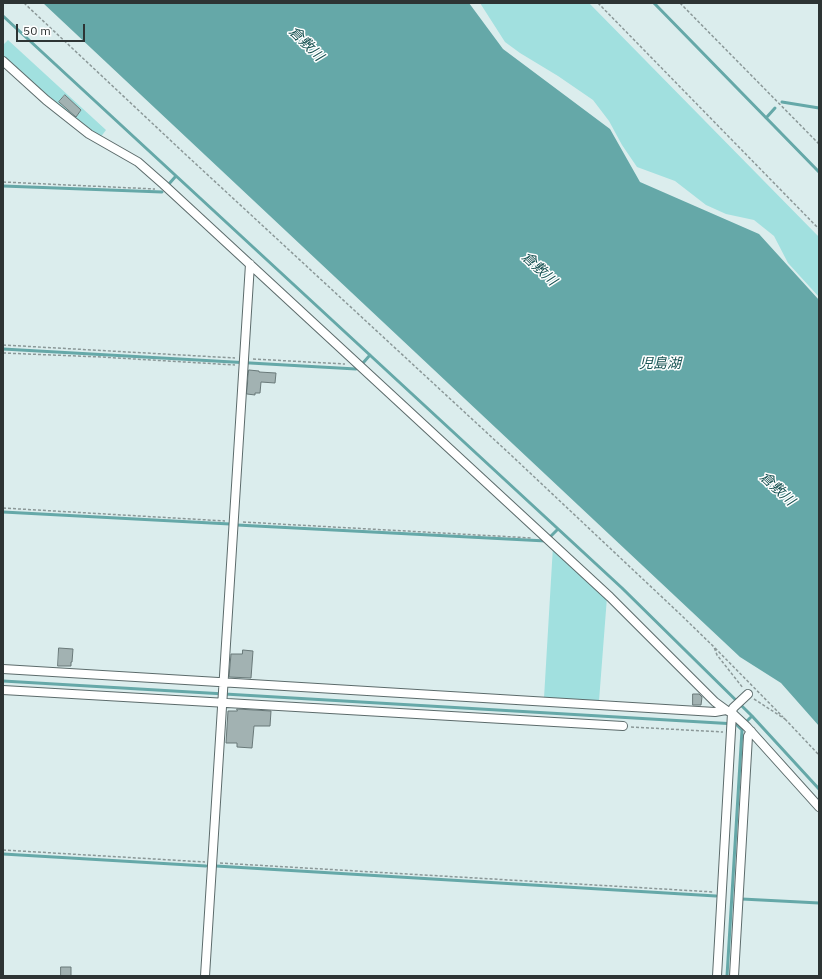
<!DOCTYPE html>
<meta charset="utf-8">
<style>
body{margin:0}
#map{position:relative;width:822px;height:979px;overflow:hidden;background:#dbeded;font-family:"IBM Plex Sans",sans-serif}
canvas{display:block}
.frame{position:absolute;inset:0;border:4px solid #2d3434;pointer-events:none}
.scale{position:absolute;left:16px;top:24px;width:69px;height:18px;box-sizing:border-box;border:2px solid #2d3434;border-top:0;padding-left:5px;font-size:12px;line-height:14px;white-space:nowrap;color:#2d3434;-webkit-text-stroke:3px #fff;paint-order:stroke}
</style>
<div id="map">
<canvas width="822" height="979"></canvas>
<div class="frame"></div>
<div class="scale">50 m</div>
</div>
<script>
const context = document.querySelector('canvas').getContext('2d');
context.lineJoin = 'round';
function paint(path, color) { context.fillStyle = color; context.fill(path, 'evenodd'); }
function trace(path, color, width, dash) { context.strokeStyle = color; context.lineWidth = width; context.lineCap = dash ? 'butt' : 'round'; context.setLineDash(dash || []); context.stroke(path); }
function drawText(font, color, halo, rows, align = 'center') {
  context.font = font + ' "IBM Plex Sans","Noto Sans JP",sans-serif'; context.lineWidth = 3; context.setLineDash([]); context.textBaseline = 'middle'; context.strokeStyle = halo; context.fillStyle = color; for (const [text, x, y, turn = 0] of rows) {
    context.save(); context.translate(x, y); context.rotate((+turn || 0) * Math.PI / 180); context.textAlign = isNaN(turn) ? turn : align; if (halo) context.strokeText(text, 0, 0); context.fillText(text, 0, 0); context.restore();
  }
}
paint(new Path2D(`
 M480 3H589L819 237V297L788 263 774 236 754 220 726 214 706 205 675 181 637 167 622 145 609 121 593 100 558 76 520 53 505 42Z
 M8 40 106 130 100 138 69 116 3 56V45ZM64 95 81 110 76 117 59 102Z
 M553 546 607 597 599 701 544 698Z`), '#a1e0df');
paint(new Path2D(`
 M43 3H469L503 49 610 129 640 182 759 234 819 300V726L781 683 740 657Z`), '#65a8a8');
trace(new Path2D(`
 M654 3 819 172
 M3 16 622 588 752 716 819 789
 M782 102 819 108
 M766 118 775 108
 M168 185 176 176
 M3 186 162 192
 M3 349 356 369 358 368
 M363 363 370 355
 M3 512 230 524
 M237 525 546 541
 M550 537 558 529
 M3 681 736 724 742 730 727 976
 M744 724 752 716
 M3 854 206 866
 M216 866 716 896
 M742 899 819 903`), '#65a8a8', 3);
const building = new Path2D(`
 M65 95 81 110 76 117 59 102Z
 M249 370 259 371V372L276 373 275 383 261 382 260 393H255V395L247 394Z
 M59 648 73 649 72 662H71V666H58Z
 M243 650 253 651 251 678 229 677 231 654H242Z
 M693 694H699L702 697 701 705H693Z
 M237 709 271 711 270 726H254L252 748 237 747V743H226L228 711H237Z
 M61 967H71V976H61Z`);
paint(building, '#a2b2b2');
trace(building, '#697979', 1);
const minor = new Path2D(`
 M3 61 46 100 89 134 138 162 163 184 610 597 715 702 726 710
 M3 669 715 712 726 710 732 713 747 727 819 807
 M3 690 623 726
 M205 976 250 264
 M717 976 732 713 733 708 748 694
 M734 976 748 736 751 731`);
trace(minor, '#5c6b6b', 10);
trace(new Path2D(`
 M24 3 184 153 512 456 680 614 714 647 717 655 743 688
 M598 3 819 229
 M680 3 819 144
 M3 182 155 189
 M3 345 235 358
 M3 353 101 357 235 365
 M253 359 345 364
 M3 508 225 521
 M243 522 532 538
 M715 648 783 717
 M754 699 785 719
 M785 719 819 755
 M631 727 723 732
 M3 850 205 862
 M220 863 714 892`), '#8b9898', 1.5, [3, 2]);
trace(minor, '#fff', 8);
drawText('italic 14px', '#175252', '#fff', [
 ["倉敷川",306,44,45],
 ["倉敷川",539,269,43],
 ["児島湖",660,364],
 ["倉敷川",777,489,43]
]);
</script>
